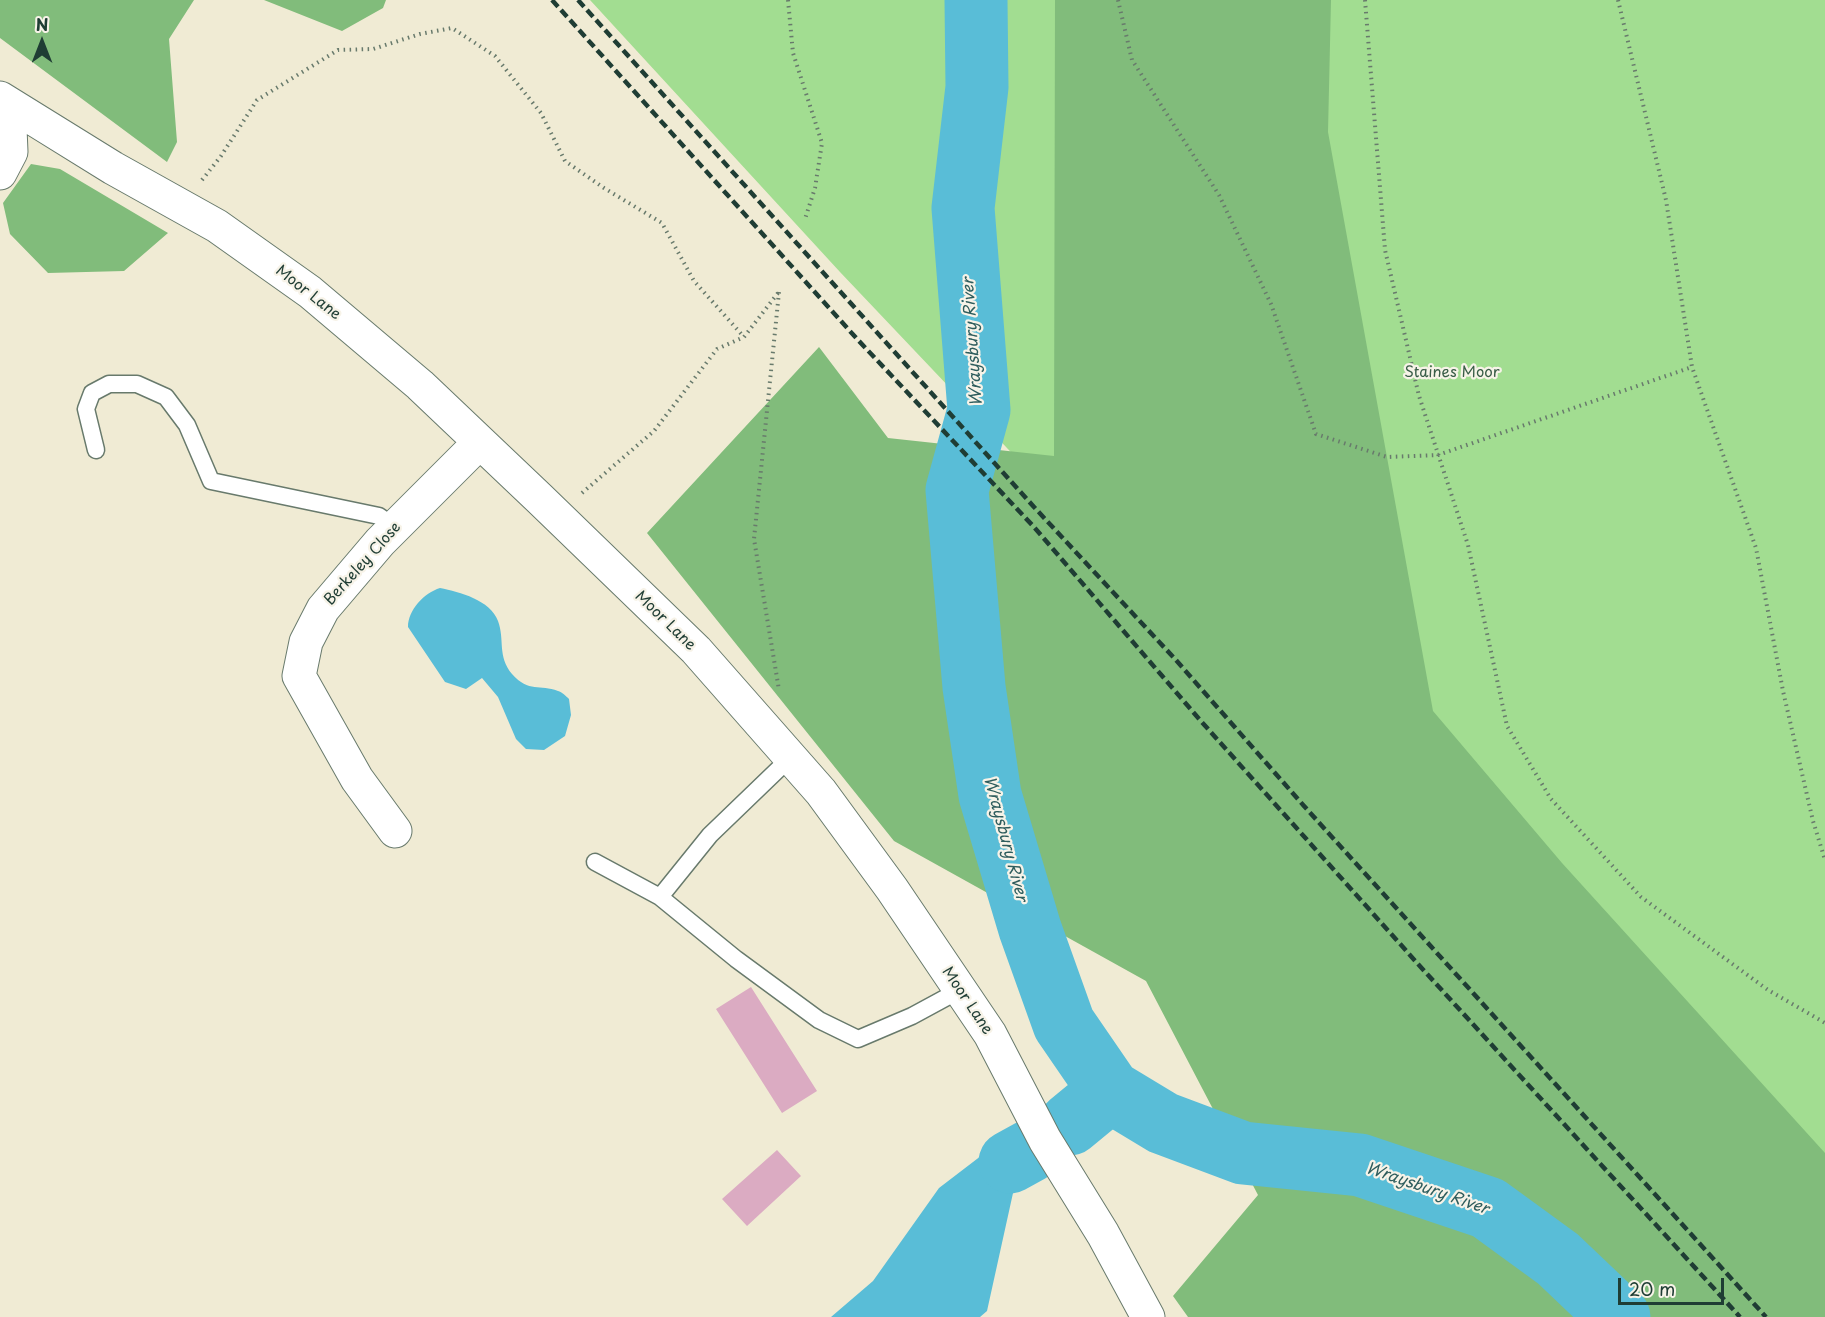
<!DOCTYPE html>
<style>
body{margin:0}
#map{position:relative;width:1825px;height:1317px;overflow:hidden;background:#f0ebd4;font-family:"Playpen Sans",sans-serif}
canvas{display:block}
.north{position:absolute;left:12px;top:12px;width:60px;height:60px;-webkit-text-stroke:4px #f7f3e8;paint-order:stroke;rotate:0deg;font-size:16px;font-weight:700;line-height:24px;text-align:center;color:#1f3d34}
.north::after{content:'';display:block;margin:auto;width:21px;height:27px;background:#1f3d34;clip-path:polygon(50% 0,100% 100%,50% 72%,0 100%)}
.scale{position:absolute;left:1618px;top:1278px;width:106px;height:27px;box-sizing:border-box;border:3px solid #1f3d34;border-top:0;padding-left:8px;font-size:18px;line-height:21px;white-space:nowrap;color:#1f3d34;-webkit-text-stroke:4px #f7f3e8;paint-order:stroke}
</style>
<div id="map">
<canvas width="1825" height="1317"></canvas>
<div class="north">N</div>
<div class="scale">20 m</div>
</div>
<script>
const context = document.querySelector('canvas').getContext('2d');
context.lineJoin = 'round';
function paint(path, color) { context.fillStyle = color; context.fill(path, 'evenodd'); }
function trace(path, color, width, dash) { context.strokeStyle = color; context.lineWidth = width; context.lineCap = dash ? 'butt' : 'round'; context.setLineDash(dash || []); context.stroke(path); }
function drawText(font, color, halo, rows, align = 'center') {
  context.font = font + ' "Playpen Sans",sans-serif'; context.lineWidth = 4.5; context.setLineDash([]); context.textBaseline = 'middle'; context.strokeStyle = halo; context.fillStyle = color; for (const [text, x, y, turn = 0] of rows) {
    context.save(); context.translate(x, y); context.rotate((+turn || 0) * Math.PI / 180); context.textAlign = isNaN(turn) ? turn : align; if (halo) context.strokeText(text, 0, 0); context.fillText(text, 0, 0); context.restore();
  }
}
paint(new Path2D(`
 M590 0H1825V1317L1710 1189 840 272Z`), '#a2dd91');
paint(new Path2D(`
 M0 0H194L169 39 177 142 167 162 0 38Z
 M264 0H386L383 8 342 31Z
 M1055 0H1331L1328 132 1433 711 1562 863 1825 1153V1317H1188L1173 1296 1258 1195 1146 981 894 841 647 533 819 347 888 438 1054 456Z
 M31 164 60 169 168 233 124 271 48 273 10 234 3 203Z`), '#81bc7b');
paint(new Path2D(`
 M440 588C460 592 490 600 498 621 505 640 497 656 512 674 529 693 540 684 558 691 562 692 566 696 569 699L571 715 565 736 544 750 526 749 516 739 498 697 482 678 466 689 445 682 408 627C408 610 424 593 440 588Z
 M990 1149 1010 1162 1015 1184 987 1311 980 1317H831L873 1281 939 1188Z`), '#59bdd7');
trace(new Path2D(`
 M976 0 977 87 963 208 979 410 957 490 974 687 990 795 1030 929 1064 1024 1110 1091 1163 1123 1243 1153 1360 1165 1488 1208 1558 1259 1619 1317
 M1070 1124 1110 1091
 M1010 1162 1030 1151`), '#59bdd7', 63);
paint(new Path2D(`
 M751 987 817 1091 782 1113 716 1009Z
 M777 1150 801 1176 747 1226 722 1199Z`), '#dbabc2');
const service = new Path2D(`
 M96 450 86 409 92 393 109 384H137L166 397 187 425 211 481 379 516 395 527
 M595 862 660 897 736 959 819 1020 858 1039 912 1016 960 990
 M660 897 710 835 791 757`);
const minor = new Path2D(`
 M0 98 113 168 217 226 310 292 420 385 540 499 696 650 821 792 892 889 990 1034 1045 1140 1103 1234 1148 1317
 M0 173 11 152 9 104
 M395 831 357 779 299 676 306 642 323 609 380 542 480 442`);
trace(service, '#687a6c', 19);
trace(minor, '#687a6c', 35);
trace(new Path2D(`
 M788 0 793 53 822 143 815 188 805 219
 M1118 0 1132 60 1219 195 1271 304 1316 434 1387 457 1438 455 1692 367
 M1365 0 1385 250 1419 396 1468 545 1507 726 1551 799 1641 897 1768 990 1825 1023
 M1618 0 1666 200 1692 367 1756 548 1783 691 1813 821 1825 860
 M202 180 221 156 257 100 338 50 373 49 420 34 452 28 495 56 541 113 565 161 604 188 662 223 694 281 744 337
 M779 292 754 539 779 690
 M582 493 654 431 717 349 744 337 778 293`), '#687a6c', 4, [1.5, 4.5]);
trace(service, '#fff', 16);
trace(minor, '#fff', 33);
trace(new Path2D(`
 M552 0 858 340 1034 527 1200 720 1418 964 1740 1317
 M578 0 1034 507 1175 659 1304 806 1766 1317`), '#1f3d34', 4.5, [9, 4.5]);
drawText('15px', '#1f3d34', '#f7f3e8', [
 ["Moor Lane",308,293,38],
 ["Berkeley Close",363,564,-48],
 ["Moor Lane",665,621,44],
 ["Moor Lane",967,1001,56]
]);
drawText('15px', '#395d47', '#f7f3e8', [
 ["Staines Moor",1452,373]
]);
drawText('italic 16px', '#2e5d5d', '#f7f3e8', [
 ["Wraysbury River",973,342,-94],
 ["Wraysbury River",1005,839,75],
 ["Wraysbury River",1427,1189,19]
]);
</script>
